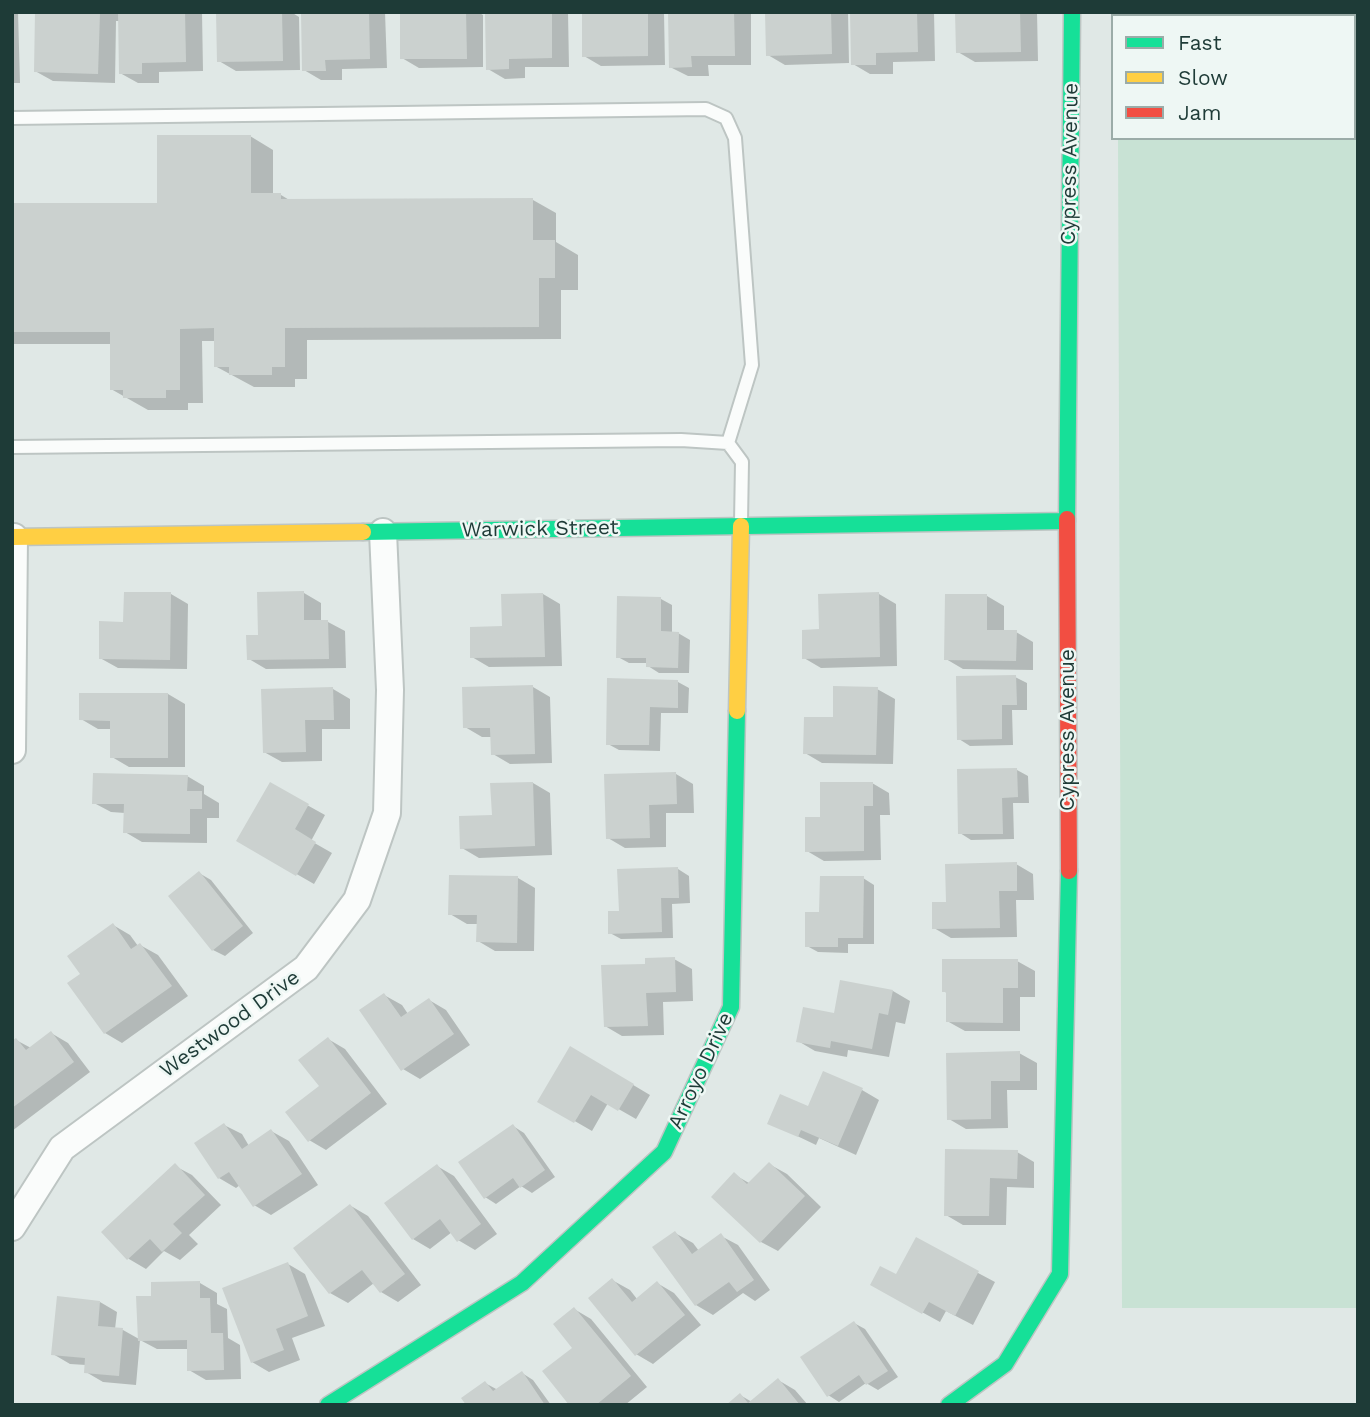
<!DOCTYPE html>
<style>
body{margin:0}
#map{position:relative;width:1370px;height:1417px;overflow:hidden;background:#e0e8e6;font-family:"Work Sans",sans-serif}
canvas{display:block}
.frame{position:absolute;inset:0;border:14px solid #1e3b37;pointer-events:none}
.legend{position:absolute;left:1111px;top:14px;width:245px;height:126px;box-sizing:border-box;background:#eef7f4;border:2px solid #9baca8;margin:0;padding:9px 12px;list-style:none;font-size:21px;color:#1e3b37}
.legend li{display:flex;align-items:center;gap:14px;height:35px}
.legend b{width:35px;border:2px solid #9baca8}
</style>
<div id="map">
<canvas width="1370" height="1417"></canvas>
<div class="frame"></div>
<ul class="legend">
<li><b style="height:9px;background:#16e098"></b>Fast</li>
<li><b style="height:9px;background:#ffcf43"></b>Slow</li>
<li><b style="height:9px;background:#f24e42"></b>Jam</li>
</ul>
</div>
<script>
const context = document.querySelector('canvas').getContext('2d');
context.lineJoin = 'round';
function paint(path, color) { context.fillStyle = color; context.fill(path, 'evenodd'); }
function trace(path, color, width, dash) { context.strokeStyle = color; context.lineWidth = width; context.lineCap = dash ? 'butt' : 'round'; context.setLineDash(dash || []); context.stroke(path); }
function drawText(font, color, halo, rows, align = 'center') {
  context.font = font + ' "Work Sans",sans-serif'; context.lineWidth = 5; context.setLineDash([]); context.textBaseline = 'middle'; context.strokeStyle = halo; context.fillStyle = color; for (const [text, x, y, turn = 0] of rows) {
    context.save(); context.translate(x, y); context.rotate((+turn || 0) * Math.PI / 180); context.textAlign = isNaN(turn) ? turn : align; if (halo) context.strokeText(text, 0, 0); context.fillText(text, 0, 0); context.restore();
  }
}
paint(new Path2D(`
 M1117 12H1358V1308H1122L1118 138H1354V16H1117Z`), '#c8e2d4');
paint(new Path2D(`
 M12 12H18L20 83H12Z
 M68 12H202L203 71 159 72V83H138L120 73V21H116L115 83 53 81 35 71Z
 M217 12H291L299 17 300 70 236 71 219 61Z
 M303 12H385L387 68 342 69V80H321L304 70Z
 M401 12H478L483 15V67L419 68 402 58Z
 M487 12H568L569 67H525V78L505 79 488 69Z
 M583 12 664 13 665 65 601 66 584 56Z
 M669 12H751V65H708L709 76H688L670 67Z
 M767 12H848L849 63 785 65 768 55Z
 M852 12H934L935 61 893 62V74H870L853 64Z
 M957 12H1037L1038 61 975 62 958 52Z
 M250 136 273 150V195H281L291 201 533 200 556 213V242L578 255V290H561V339L307 340V379H295V387H254L215 366V341H202L203 403H188V410H148L111 389V344H12V205H158Z
 M304 593 321 603V622H328L345 631 346 668 266 669 249 659 260 636Z
 M171 594 188 604 187 669 118 668 100 658 125 623Z
 M543 594 560 604 562 666 489 667 472 657Z
 M879 594 896 604 897 666 821 668 804 658 820 631Z
 M987 596 1004 606V632H1016L1033 642V670L963 669 946 659Z
 M661 599 672 605V633H678L690 640 689 673H659L648 666V663H629L618 657Z
 M1015 677 1027 683V710H1012L1013 745 970 746 959 739Z
 M678 682 689 688 688 713H661L660 751 619 750 608 744Z
 M533 687 550 697 552 763 510 764 493 754 492 737H482L465 727Z
 M333 689 350 699V729H322V761L282 762 264 752Z
 M877 689 895 699 893 764 822 763 805 753 834 719Z
 M168 694 185 704V767H129L112 757V729H98L81 719Z
 M1017 770 1028 776 1029 803H1013L1014 839 971 840 960 833Z
 M676 774 693 784 694 813H666V847L625 848 608 838Z
 M187 776 204 786V794L219 803V818H207V843L142 842 125 832V813L111 812 94 803Z
 M533 783 550 793 552 855 479 858 462 848Z
 M872 783 889 793 890 815H880L881 860 824 861 807 851 822 819Z
 M271 785 325 815 311 841 332 853 314 884 239 841Z
 M1016 864 1033 874 1034 900H1016L1017 937 951 938 934 928 947 903Z
 M678 869 689 876 690 903 672 904 673 938 621 939 610 933 620 913Z
 M199 873 211 880 253 933 225 956 213 950Z
 M518 878 535 888 534 951H495L478 941V924H467L450 914Z
 M863 878 874 885V944H848V953L818 952 807 946 821 913Z
 M113 925 130 935 138 946 140 945 158 955 188 996 122 1043 105 1033 82 974Z
 M674 959 692 969 693 1001 663 1002 664 1035 622 1036 605 1026 646 966Z
 M1017 961 1035 971V997H1020V1031H965L947 1021V993L943 991Z
 M893 991 910 1001 905 1024 896 1022 889 1057 848 1050 847 1057 815 1051 798 1041 835 1015Z
 M384 995 402 1005 408 1014 429 1000 446 1010 470 1045 420 1079 403 1069Z
 M51 1033 68 1043 90 1072 12 1131V1043L16 1040 31 1048Z
 M328 1039 345 1049 387 1104 326 1150 309 1140 321 1086Z
 M571 1048 650 1095 636 1119 608 1103 592 1131 540 1101Z
 M1019 1053 1037 1063V1090H1007L1008 1128 966 1129 949 1119Z
 M862 1090 879 1100 856 1155 819 1138 816 1145 770 1123Z
 M224 1125 242 1134 249 1146 271 1131 289 1141 318 1185 271 1215 254 1205 240 1185 236 1188 219 1178Z
 M513 1126 524 1133 555 1177 532 1193 521 1186 496 1204 485 1197Z
 M1017 1152 1034 1162V1188L1007 1187 1006 1225H963L946 1215Z
 M769 1164 787 1174 821 1207 778 1251 761 1242 735 1175 749 1183Z
 M175 1166 192 1175 221 1205 189 1235 198 1244 180 1260 164 1251 146 1269 129 1259 104 1233Z
 M437 1166 454 1176 497 1234 475 1250 458 1240 452 1232 430 1249 413 1239Z
 M351 1206 368 1216 421 1285 398 1302 381 1292 374 1283 348 1303 330 1293 295 1249Z
 M675 1233 693 1243 699 1251 721 1236 738 1245 770 1290 755 1301 743 1293 713 1315 696 1305Z
 M916 1240 995 1282 973 1325 946 1311 940 1322 889 1294Z
 M288 1264 305 1274 325 1326 292 1338 300 1360 269 1372 252 1362Z
 M612 1280 630 1290 637 1299 657 1283 674 1293 701 1325 653 1364 636 1354Z
 M200 1283 217 1293V1304L227 1309 228 1338 240 1345 241 1379 206 1380 189 1370V1349H157L140 1340 136 1385 103 1382 86 1372V1365L70 1364 53 1354 100 1302 117 1312 115 1329 123 1330 139 1339 153 1297Z
 M574 1309 591 1319 647 1387 625 1405H572Z
 M854 1323 865 1329 898 1377 878 1390 866 1383 839 1402 828 1395Z
 M522 1373 533 1380 551 1405H468L485 1383 498 1390Z
 M778 1380 795 1390 808 1405H729L740 1395 752 1402Z`), '#0003');
paint(new Path2D(`
 M35 12H100L98 74 34 72Z
 M118 12H185L186 62 142 63V74H119Z
 M216 12H282L283 61 217 62Z
 M301 12H369L370 59 325 60 326 71H302Z
 M400 12H466L467 59H400Z
 M485 12H552V58L509 59V69L486 70Z
 M582 12H648V56L582 57Z
 M668 12H734L735 56H691L692 67 669 68Z
 M765 12H831L832 54 766 56Z
 M850 12H917L918 52 876 53V65H851Z
 M955 12H1020L1021 52 956 53Z
 M157 135H251V193H281V199L533 198V240H555V278H539V327L285 328V367H272V375H229V367H214V328L180 329V390H166V398H123V390H110V332H12V203H157Z
 M304 591V620H328L329 659 247 660 246 635H258L257 592Z
 M124 592H171L170 660 99 659V621L123 622Z
 M879 592 880 657 802 659V630L819 629 818 594Z
 M543 593 545 657 470 658V627L502 626 501 594Z
 M945 594H987V630H1017L1016 661 944 660Z
 M617 596 661 597V631L679 632 678 668 646 667V658H616Z
 M1016 675 1017 705H1002V739L957 740 956 676Z
 M607 678 678 680V708L650 707 649 745H606Z
 M533 685 535 754 491 755 490 728H463L462 687Z
 M833 686 878 687 876 755 803 754 804 717H833Z
 M333 687 334 720H305L306 752 263 753 261 689Z
 M79 693H168V758H110V721L79 720Z
 M1017 768 1018 797 1002 798 1003 834H958L957 769Z
 M676 772 677 804 649 805 650 838 606 839 604 774Z
 M93 773 188 775 187 791H202V809H190V834L123 833 124 804H92Z
 M270 782 309 804 295 829 316 842 296 876 236 841Z
 M533 782 535 846 460 849 459 816 492 815 490 783Z
 M820 782H873V806H864V851L805 852V817H820Z
 M1017 862V891H999L1000 928 932 929V902H946L945 864Z
 M678 867 679 898H661L662 932 608 934V911H619L617 869Z
 M199 871 243 926 212 951 168 896Z
 M449 875 518 876 517 943 476 942 477 915H448Z
 M820 876H864L863 938H838V947H805V912H819Z
 M113 923 131 949 140 943 172 986 104 1034 67 983 80 974 67 956Z
 M675 957 676 992 646 993 648 1026 604 1027 601 965 645 964V958Z
 M942 959H1018V988H1003V1023L946 1022V992H942Z
 M840 980 893 990 888 1015 879 1013 872 1049 831 1041 830 1048 796 1042 803 1007 834 1013Z
 M384 993 401 1017 429 998 454 1034 401 1071 359 1010Z
 M51 1031 74 1062 12 1108V1041L16 1038 26 1050Z
 M328 1037 371 1093 308 1142 285 1112 319 1086 298 1060Z
 M570 1046 634 1084 618 1111 591 1095 574 1123 537 1102Z
 M1020 1051V1081H991V1119L947 1120 946 1053Z
 M823 1071 863 1088 838 1146 801 1130 798 1137 767 1124 780 1094 808 1106Z
 M224 1123 242 1149 271 1129 302 1174 253 1207 229 1172 218 1179 194 1143Z
 M513 1124 545 1170 520 1188 513 1178 484 1199 458 1162Z
 M945 1149 1018 1150 1017 1179 990 1178 989 1216H944Z
 M769 1162 805 1196 760 1243 711 1197 734 1172 747 1184Z
 M175 1163 205 1195 173 1224 182 1233 162 1252 150 1239 127 1260 101 1232Z
 M437 1164 481 1224 457 1242 440 1219 412 1240 384 1203Z
 M350 1204 405 1274 380 1293 362 1270 329 1294 293 1248Z
 M675 1231 692 1254 721 1233 754 1280 737 1292 729 1282 695 1306 652 1247Z
 M916 1237 979 1271 955 1316 929 1302 922 1314 870 1285 880 1266 896 1274Z
 M288 1262 308 1316 276 1329 284 1350 251 1363 222 1288Z
 M612 1278 632 1302 657 1281 685 1315 635 1356 588 1298Z
 M200 1281V1298H210L211 1333H223L224 1370 187 1371V1340L138 1341 136 1296H151V1282Z
 M57 1296 100 1301 98 1326 123 1328 119 1376 84 1373 85 1358 51 1355Z
 M574 1307 631 1376 596 1405H569L542 1371 572 1348 553 1324Z
 M854 1321 888 1371 866 1385 859 1375 827 1397 800 1357Z
 M522 1371 545 1405H466L461 1398 485 1381 493 1391Z
 M778 1378 800 1405H726L740 1393 748 1403Z`), '#cbd1cf');
const lane = new Path2D(`
 M12 118 706 109 726 118 735 138 752 365 728 443
 M12 447 681 440 728 443 742 462 741 522`);
const street = new Path2D(`
 M12 750 14 537
 M12 1227 62 1148 306 968 357 900 387 813 390 690 383 532`);
const fast = new Path2D(`
 M1067 519 1072 12
 M363 532 1067 521
 M328 1405 522 1283 664 1152 731 1007 737 711
 M949 1405 1005 1364 1060 1274 1069 871`);
const slow = new Path2D(`
 M12 537 363 532
 M737 711 741 526`);
const jam = new Path2D(`
 M1067 519 1069 871`);
trace(lane, '#bdc5c3', 16);
trace(street, '#bdc5c3', 30);
trace(fast, '#bdc5c3', 19);
trace(slow, '#bdc5c3', 19);
trace(jam, '#bdc5c3', 19);
trace(lane, '#fafcfb', 12);
trace(street, '#fafcfb', 26);
trace(fast, '#16e098', 16);
trace(slow, '#ffcf43', 16);
trace(jam, '#f24e42', 16);
drawText('21px', '#1e3b37', '#eef7f4', [
 ["Cypress Avenue",1070,164,-89],
 ["Warwick Street",540,529,-1],
 ["Cypress Avenue",1068,730,-90],
 ["Westwood Drive",230,1024,-36],
 ["Arroyo Drive",701,1071,-65]
]);
</script>
